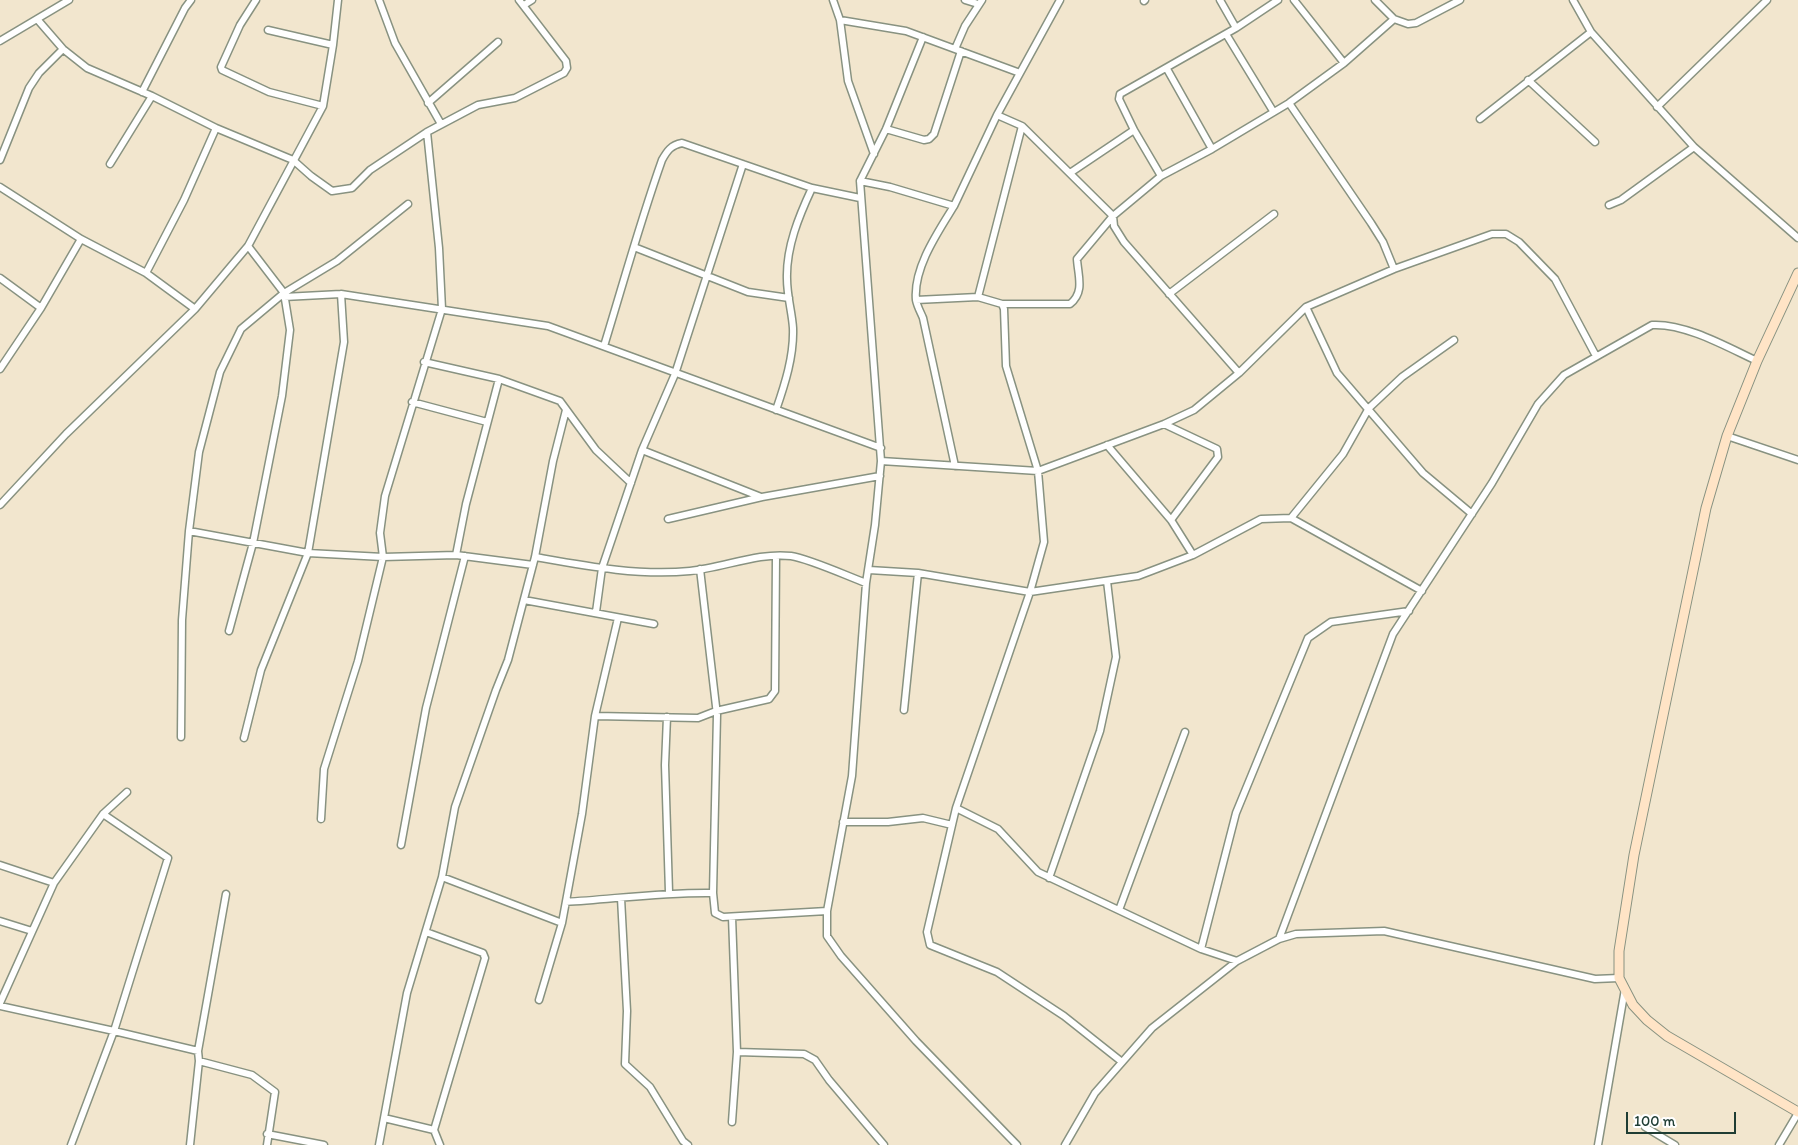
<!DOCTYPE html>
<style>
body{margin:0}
#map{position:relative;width:1798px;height:1145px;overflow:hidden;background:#f2e6ce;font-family:Itim,sans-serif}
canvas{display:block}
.scale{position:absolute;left:1626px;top:1112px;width:110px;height:22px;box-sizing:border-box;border:2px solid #1f3d34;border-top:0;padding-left:6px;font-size:15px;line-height:18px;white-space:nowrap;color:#1f3d34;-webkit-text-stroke:4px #fff;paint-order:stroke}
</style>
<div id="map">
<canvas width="1798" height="1145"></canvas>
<div class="scale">100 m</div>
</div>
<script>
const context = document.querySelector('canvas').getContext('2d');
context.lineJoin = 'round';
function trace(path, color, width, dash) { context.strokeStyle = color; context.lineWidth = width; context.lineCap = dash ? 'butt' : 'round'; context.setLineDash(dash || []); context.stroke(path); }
const street = new Path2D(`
 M256 0 240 25 221 67 222 70 269 92 323 106
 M379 0 395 43 441 124
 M833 0 840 20 906 31 1020 73
 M965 0 978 4
 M1220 0 1236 28
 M1294 0 1344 63
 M1375 0 1394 19
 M1573 0 1591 32 1694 147 1798 238
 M1144 1 1145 0
 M524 5 532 0
 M37 19 63 49 87 68 152 96 216 128 293 160 311 176 332 191 352 188 370 170 427 132 478 105 515 98 564 73 567 68 566 61 519 0
 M840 20 848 81 874 154
 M268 30 333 45
 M1226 34 1273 111
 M923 37 886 129 860 181 890 187 954 206C938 232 913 268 916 300 917 306 921 313 923 318L955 466
 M0 41 69 0
 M955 49 965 26 982 0
 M1167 69 1212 149
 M1528 80 1595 142
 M142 92 185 8 191 0
 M428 103 498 42
 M1289 103 1371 223 1383 242 1394 269
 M1657 107 1767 0
 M997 115 1022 126 1113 216 1114 226 1124 242 1239 373
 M1480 119 1591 32
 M886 129 924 140 929 139 934 134 961 51
 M0 160 29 88 39 73 63 49
 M110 164 152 96
 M1070 173 1134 130
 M1161 176 1134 130 1119 99 1120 94 1236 28 1278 0
 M860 181 881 461 875 525 866 583 852 776 827 911V936L841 956 916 1041 1017 1145
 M0 187 81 239 146 273 195 309
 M1609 205 1621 200 1694 147
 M954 206 997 115 1060 0
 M634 247 748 292 789 298
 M146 273 184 200 216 128
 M0 278 41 308
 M1169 294 1274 214
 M284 297 341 294 548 326 881 448
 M978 297 1022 126
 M916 300 978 297 1002 304 1004 309 1006 366 1038 471 1044 542 1030 592 956 808 927 932 930 945 997 972 1064 1016 1122 1062
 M1002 304H1070C1085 292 1078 276 1077 259L1113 216 1161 176 1212 149 1289 103 1344 63 1394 19 1408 24 1416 23 1460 0
 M1306 307 1337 373 1423 473 1472 514
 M604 346C623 284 640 222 662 160 667 151 671 145 682 143L812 188
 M424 362 499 379 560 401 596 450 631 483
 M0 369 41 308 81 239
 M412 402 487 422
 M776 410C785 384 794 356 793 328 792 312 787 296 787 279 786 247 799 216 812 188L860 198
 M1164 424 1217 449 1218 457 1171 520
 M1727 436 1798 460
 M1107 445 1171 520 1193 555
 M642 450 761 497
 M881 461 1038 471 1164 424 1194 410 1239 373 1306 307 1394 269 1492 234H1506L1519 242 1555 279 1596 356
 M0 505 66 434 195 309 248 246 323 106 333 45 338 0
 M1291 518 1343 454 1369 408 1402 377 1454 340
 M668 519 762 497 880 476
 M189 531 308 553 383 557 456 555 533 565
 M456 555 466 504 499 379
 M535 557C586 566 638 576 690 571 723 568 758 552 791 556 810 559 847 576 866 583
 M700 569 717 715 713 893 715 913 723 917 827 911
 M869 570 918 573 1030 592 1138 576 1193 555 1261 519 1291 518 1422 591
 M524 600 654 624
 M596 612 602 568 642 450 675 374 743 164
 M229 631 253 543 282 396 290 330 284 293 248 246
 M904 710 918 573
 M595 716 698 718 716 711 769 699 775 691 776 556
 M667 717 665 765 669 892
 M181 737 182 620 189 531 199 452 220 372 241 329 284 293 337 261 408 204
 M244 738 261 670 308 553 344 342 341 294
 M956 808 998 829 1038 872 1201 949 1237 961
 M103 814 168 858 114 1031 198 1051 226 894
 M321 819 324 769 358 661 383 557 380 533 385 496 442 309 439 248 427 132
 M843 822H888L923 818 952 825
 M401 845 426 708 465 556
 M0 865 54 883 0 1003
 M442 877 562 923
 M1049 878 1100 731 1116 657 1107 581
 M54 883 103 814 127 792
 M621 898 627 1011 625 1064 650 1087 683 1141 688 1145
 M566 902C615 899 664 892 713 893
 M1119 910 1185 732
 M0 921 32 931
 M426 932 483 953 485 958 434 1130 440 1145
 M1279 939 1393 634 1492 483 1538 404 1564 375 1652 325C1685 323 1727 347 1757 361
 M1201 949 1236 813 1308 638 1331 622 1409 611
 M539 1000 562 923 582 814 595 716 618 618
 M0 1006 114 1031 71 1145
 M737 1052 804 1054 815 1060 829 1080 884 1145
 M199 1061 252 1075 275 1092 267 1145
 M384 1118 434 1130
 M732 1122 737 1052 732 917
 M1645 1127 1675 1145
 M267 1134 324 1145
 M190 1145 199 1061 198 1051
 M379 1145 407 993 442 877 455 807 496 690 508 660 535 557 553 461 566 410
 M1065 1145 1095 1093 1152 1028 1237 961 1279 939 1296 934 1384 931 1595 979 1619 978
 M1598 1145 1625 989
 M1779 1145 1798 1113`);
const secondary = new Path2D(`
 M1798 273 1757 361 1727 436 1706 508 1634 855 1619 951V978L1633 1005 1647 1020 1667 1036 1798 1112`);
trace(street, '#889281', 9);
trace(secondary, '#889281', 11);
trace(street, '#fff', 6);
trace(secondary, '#ffe4c6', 9);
</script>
